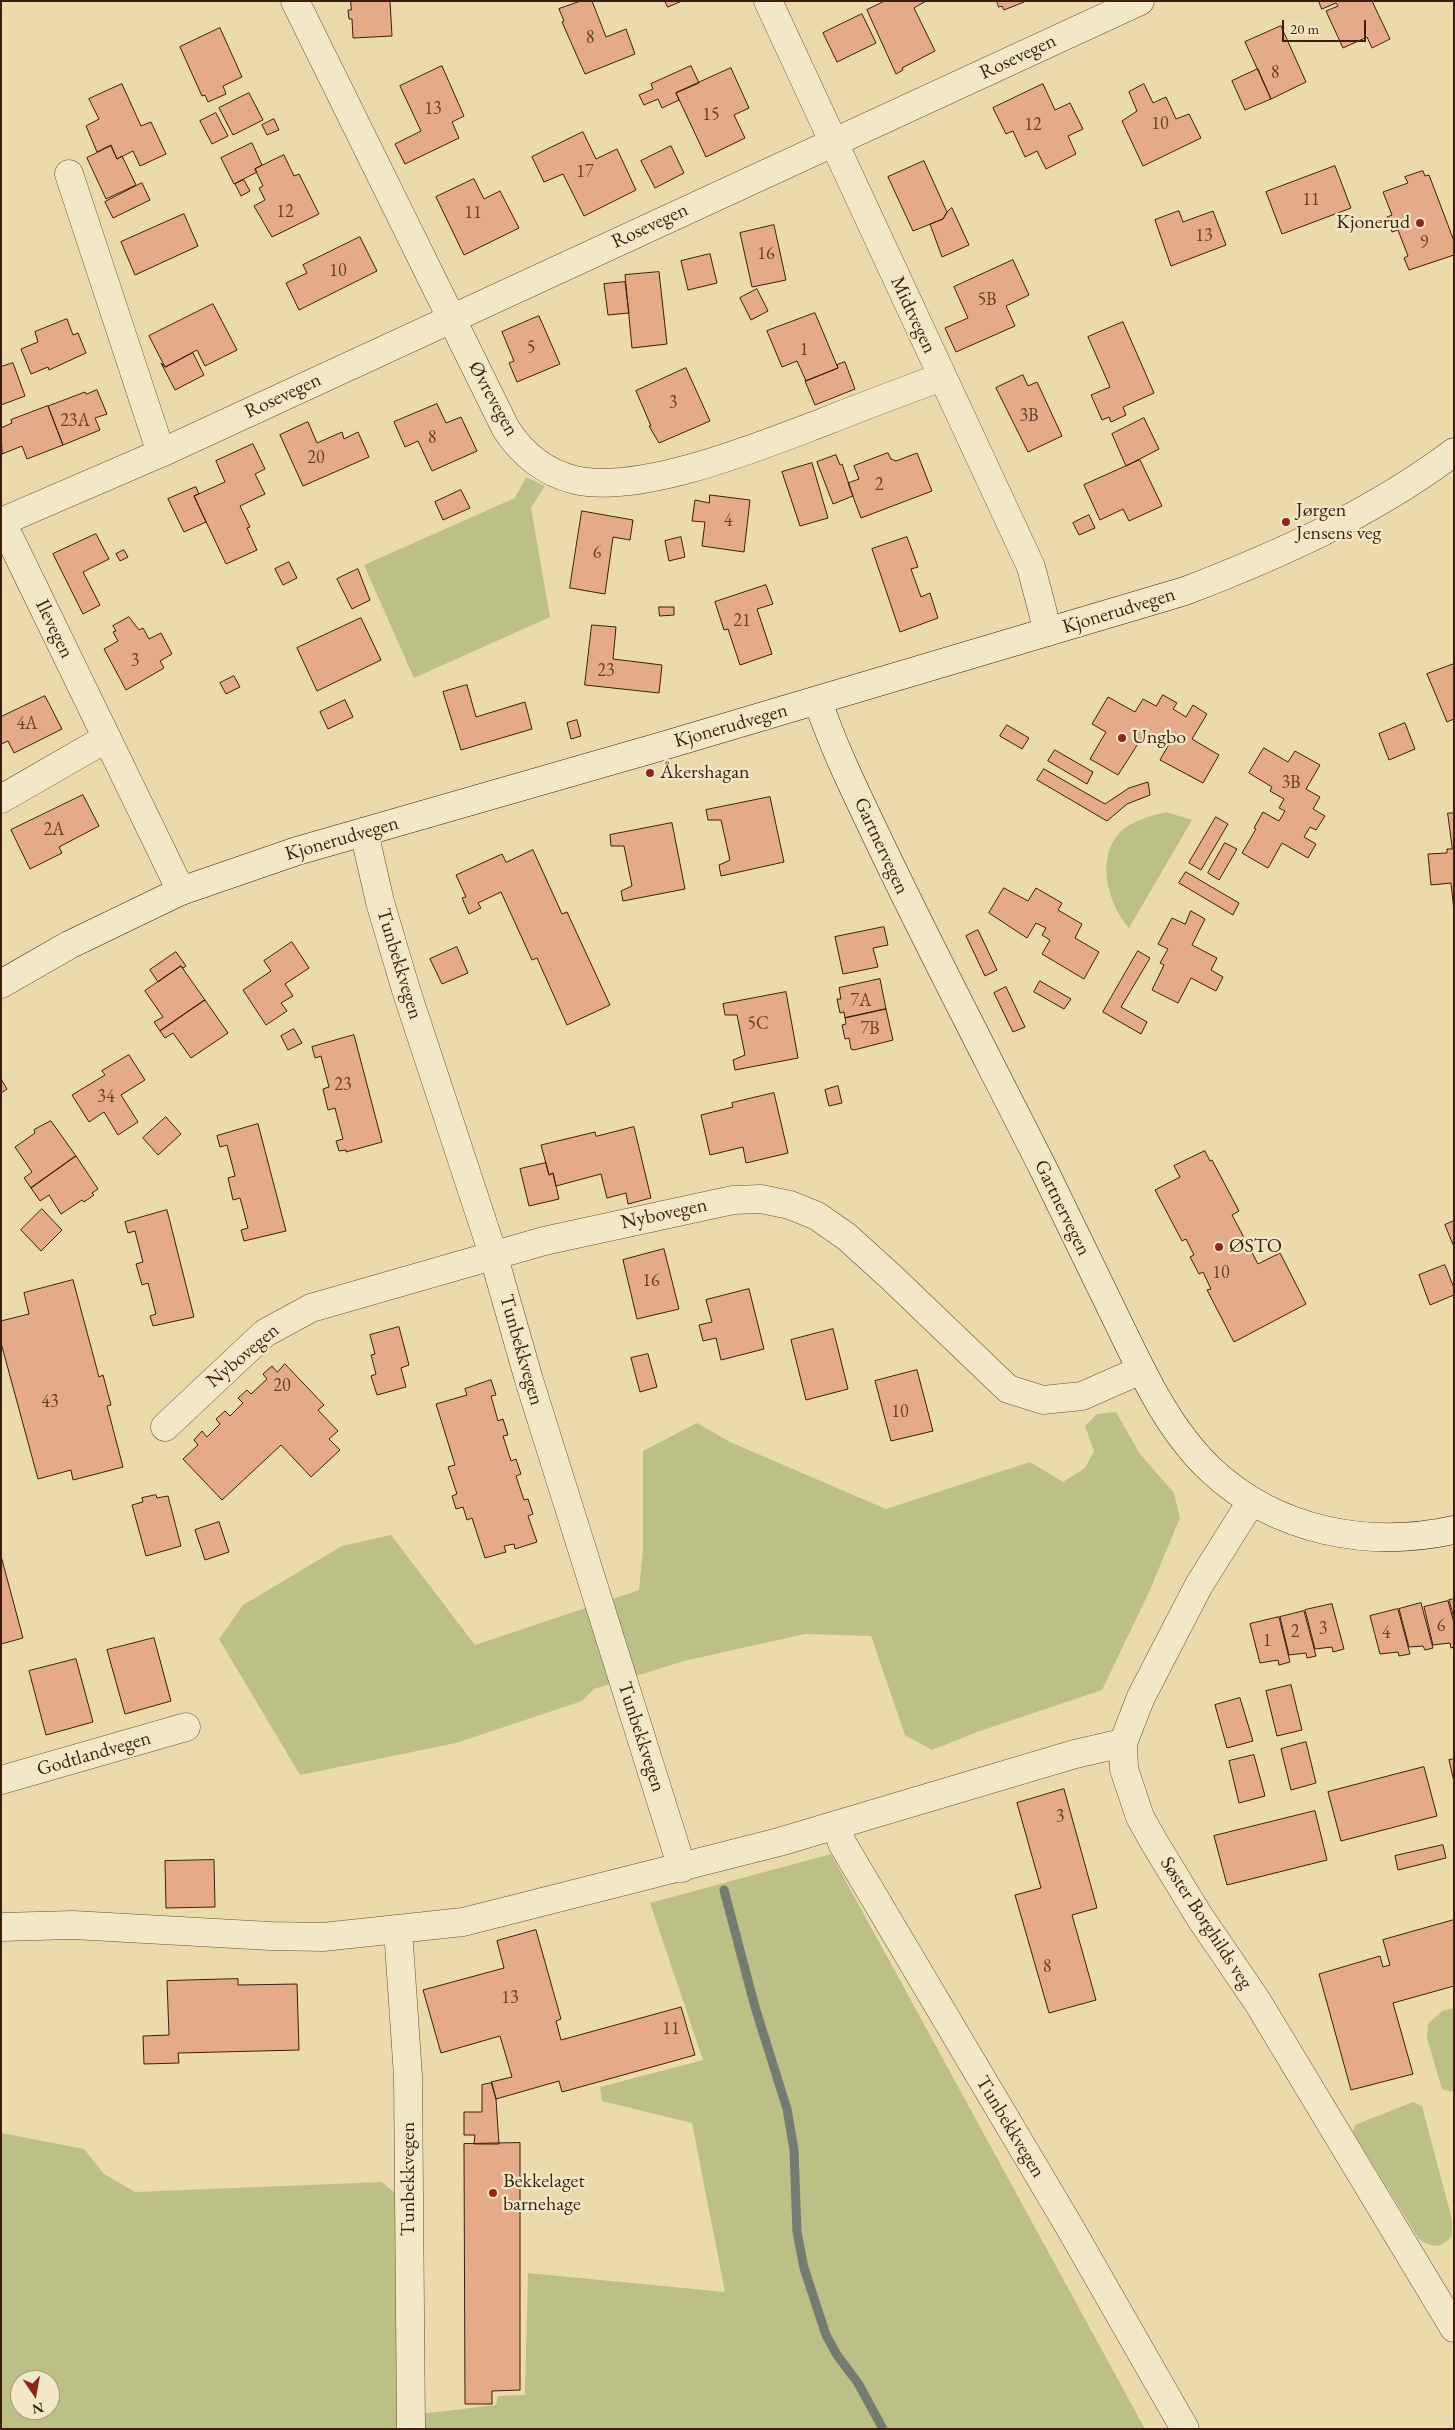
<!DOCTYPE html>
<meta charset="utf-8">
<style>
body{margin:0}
#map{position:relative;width:1455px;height:2430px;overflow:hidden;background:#ebdbab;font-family:"EB Garamond",serif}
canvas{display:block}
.frame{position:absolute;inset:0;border:2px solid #3c1d0e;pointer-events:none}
.north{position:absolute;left:10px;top:2370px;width:50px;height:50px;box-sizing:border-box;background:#f2e8c8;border:1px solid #a9977e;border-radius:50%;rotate:168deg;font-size:14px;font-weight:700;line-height:20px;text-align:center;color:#3c1d0e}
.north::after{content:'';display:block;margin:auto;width:18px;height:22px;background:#8f2418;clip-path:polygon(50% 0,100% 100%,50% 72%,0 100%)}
.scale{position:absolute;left:1282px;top:20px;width:84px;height:22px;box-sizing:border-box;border:2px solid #3c1d0e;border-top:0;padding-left:6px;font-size:15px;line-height:18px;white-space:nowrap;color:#3c1d0e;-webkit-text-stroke:4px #f2e8c8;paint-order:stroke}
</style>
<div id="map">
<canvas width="1455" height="2430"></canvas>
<div class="frame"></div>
<div class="north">N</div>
<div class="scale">20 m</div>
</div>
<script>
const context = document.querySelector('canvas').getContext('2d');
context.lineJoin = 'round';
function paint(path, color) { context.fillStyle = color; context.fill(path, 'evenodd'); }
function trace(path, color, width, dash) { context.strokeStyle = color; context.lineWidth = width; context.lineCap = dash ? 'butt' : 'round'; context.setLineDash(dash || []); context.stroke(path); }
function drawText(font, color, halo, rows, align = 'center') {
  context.font = font + ' "EB Garamond",serif'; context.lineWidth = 4.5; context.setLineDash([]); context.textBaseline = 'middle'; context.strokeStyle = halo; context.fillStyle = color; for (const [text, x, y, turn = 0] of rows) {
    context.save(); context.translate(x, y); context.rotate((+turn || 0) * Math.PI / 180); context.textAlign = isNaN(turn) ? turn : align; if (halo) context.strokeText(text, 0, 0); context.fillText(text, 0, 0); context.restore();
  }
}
paint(new Path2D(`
 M526 477 545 486 531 508 550 617 414 678 364 565 515 498Z
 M1166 812 1192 820 1129 928C1108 904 1095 859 1120 832 1131 821 1151 816 1166 812Z
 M1116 1412 1140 1454 1174 1493 1180 1518 1149 1592 1102 1690 977 1732 932 1750 905 1735 871 1636 805 1634 684 1661 594 1689 582 1701 456 1743 300 1775 219 1639 243 1605 342 1546 391 1535 475 1645 639 1590 643 1550V1451L697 1423 730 1442 886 1509 1030 1462 1063 1482 1085 1468 1094 1451 1085 1426 1097 1414Z
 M831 1854 1145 2429H420V2414L496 2405 498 2396 525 2395 528 2273 725 2292 692 2123 602 2101 600 2087 703 2060 650 1903Z
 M1454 2008V2092L1442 2089 1427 2038 1428 2024 1442 2011Z
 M1413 2102 1422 2106 1452 2220V2236C1441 2249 1432 2248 1419 2239L1353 2132 1355 2125Z
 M1 2133 84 2149 104 2174 135 2192 382 2182 396 2194 397 2429H1ZM20 2380H50V2410H20Z`), '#bcbf86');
trace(new Path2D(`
 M724 1890 755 2007 787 2109 794 2150 797 2232 804 2268 826 2335 837 2355 858 2383 883 2429`), '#747b70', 9);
const building = new Path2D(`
 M351 1H390L392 36 353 38 352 19H349L348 10H351Z
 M581 1H592L606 37 626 29 635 54 585 74 562 22 564 21 559 9Z
 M665 1H682L668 7Z
 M885 1H926L914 8 935 51 902 68 903 70 896 74 867 10Z
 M997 1H1024V2L1004 10 1002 6 999 7Z
 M1319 1H1372L1390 39 1372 48 1367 37 1343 48 1326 11 1338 6 1336 3 1322 9Z
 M862 14 876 43 837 62 823 33Z
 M1281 26 1306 82 1271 99 1245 42Z
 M220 28 242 77 223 86 226 94 208 102 205 95 202 96 180 47Z
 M442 66 464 116 452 122 459 138 405 164 395 144 421 131 400 86Z
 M691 66 699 83 676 93 679 100 662 108 658 99 644 105 639 95 653 89 651 84Z
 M731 68 749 108 734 115 745 138 706 157 676 93Z
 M1258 69 1271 99 1245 110 1232 81Z
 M122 84 141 126 151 122 166 154 140 166 133 151 117 159 111 145 97 152 86 126 99 119 89 99Z
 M1043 84 1055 110 1070 103 1083 129 1068 136 1076 154 1046 169 1037 151 1025 157 1013 131 1006 134 993 108Z
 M1144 84 1153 103 1166 97 1176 119 1189 114 1201 138 1143 166 1122 121 1137 111 1129 92Z
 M249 93 263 120 233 135 219 108Z
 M216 113 228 136 212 144 200 121Z
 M274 119 279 130 267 135 262 125Z
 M583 132 596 159 617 149 636 190 584 216 563 174 544 182 532 157Z
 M252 143 262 165 255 169 257 172 234 184 221 158Z
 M111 146 117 159 122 156 136 185 106 199 87 158Z
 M671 146 684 173 655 188 641 161Z
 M284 155 294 176 299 174 319 214 272 237 254 206 265 200 259 188 263 186 255 169Z
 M924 161 947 212 943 219 913 231 888 177Z
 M1335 166 1351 208 1282 234 1266 192Z
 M1423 171 1425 176 1429 175 1454 241V255L1409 270 1404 258 1408 256 1398 230 1392 232 1387 217 1392 215 1383 192 1408 183 1405 177Z
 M474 179 484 199 500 191 519 228 464 255 436 197Z
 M244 180 250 191 241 196 235 184Z
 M142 183 150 200 113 218 105 202Z
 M952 208 969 245 942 257 930 224 943 219 947 212Z
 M1179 211 1183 222 1213 211 1226 245 1171 266 1155 220Z
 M184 214 198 246 135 275 121 242Z
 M774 225 786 280 752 287 740 233Z
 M360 237 377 271 299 310 286 283 307 273 303 265Z
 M710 254 717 283 688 290 681 261Z
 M1013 260 1029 295 1006 306 1015 326 956 352 945 328 968 318 954 287Z
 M659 272 667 344 632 348 625 275Z
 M625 282 629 313 608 315 604 284Z
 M757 289 768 311 751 320 740 298Z
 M213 304 237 350 205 366 197 350 165 367 149 336Z
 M815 313 838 368 806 381 797 361 782 367 767 331Z
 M539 316 560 364 517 382 509 363 514 361 502 332Z
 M67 319 73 335 78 333 86 353 49 370 48 367 31 374 21 349 38 342 35 332Z
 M1123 322 1154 393 1123 407 1126 415 1111 422 1109 417 1102 420 1091 395 1110 387 1088 337Z
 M193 353 204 375 175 390 161 363 165 367Z
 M845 362 855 389 815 405 805 381 838 368 837 365Z
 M13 363 25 396 1 405V367Z
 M686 368 710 421 659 443 649 426H651L636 391Z
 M1023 375 1028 386 1037 382 1062 436 1028 452 996 388Z
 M97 390 107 414 95 418 100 430 63 445 48 406 85 392 86 394Z
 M437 404 446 423 461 417 477 451 432 471 418 441 405 447 394 422Z
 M48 406 63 445 27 459 22 446 2 454 1 428 12 423 11 420Z
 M1144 418 1159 449 1126 466 1112 434Z
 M308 422 317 443 342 432 344 439 358 432 369 457 303 486 280 435Z
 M253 444 265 469 255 474 265 494 240 506 250 527 247 528 257 550 226 564 194 496 225 482 216 461Z
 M888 453 891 459 896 461 917 453 932 491 861 518 848 483 859 479 854 466Z
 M836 455 840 465 842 464 853 496 833 504 817 462Z
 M1140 460 1162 506 1129 521 1123 509 1100 520 1084 485Z
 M812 463 828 518 800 526 782 472Z
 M196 487 199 494 194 496 206 522 184 532 168 499Z
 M461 490 470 508 443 520 435 502Z
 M710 495 750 500 744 552 702 546 705 522 692 521 695 500 709 503Z
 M582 511 633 520 630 540 613 537 605 594 570 588Z
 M1089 515 1095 528 1079 535 1073 523Z
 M96 534 109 559 83 572 100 605 83 614 53 554Z
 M681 537 685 557 669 561 665 541Z
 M907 537 918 567 911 569 921 597 930 593 938 618 900 632 872 549Z
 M124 550 128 557 120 561 116 554Z
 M289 562 297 578 283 585 275 569Z
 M358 569 370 600 352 609 337 579Z
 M766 585 773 604 757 609 772 654 740 665 728 629 724 630 715 602Z
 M659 607H674V615L660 616Z
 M129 617 139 630 143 628 149 639 161 633 172 654 160 661 164 668 126 690 104 649 118 641 113 632 116 631 113 626Z
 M361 618 381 660 317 691 297 648Z
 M592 625 616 627 613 659 662 665 659 693 585 685Z
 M1454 664V719L1447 722 1427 674Z
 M234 676 240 687 226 694 220 683Z
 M467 685 476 717 525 702 532 729 461 750 443 692Z
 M1163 695 1177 703 1173 709 1186 717 1193 705 1207 714 1192 739 1219 755 1203 783 1160 760 1169 744 1157 737 1154 743 1143 736 1118 775 1090 759 1106 732 1092 724 1108 697 1135 712 1143 699 1156 706Z
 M45 696 62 729 14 753 8 741 1 744V717Z
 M345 700 353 717 328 729 320 712Z
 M577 720 581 736 571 739 567 723Z
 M1405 723 1415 749 1389 760 1379 734Z
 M1007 725 1029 738 1022 749 1000 736Z
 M1264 748 1288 762 1295 751 1320 765 1306 789 1320 797 1313 809 1325 816 1316 830 1310 827 1304 837 1316 844 1308 858 1282 843 1268 868 1242 853 1256 829 1254 828 1263 812 1279 821 1285 811 1279 808 1284 799 1270 791 1272 787 1249 773Z
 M1055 750 1093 772 1087 784 1048 761Z
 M1044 769 1105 804 1129 788 1148 782 1150 795 1127 804 1107 821 1037 780Z
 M83 795 99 826 59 847 62 853 30 869 11 830Z
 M770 797 784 862 721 876 719 865 730 860 721 820H708L706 810Z
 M1448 813H1454V911L1451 883 1431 885 1428 854 1447 853V849H1452Z
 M1216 817 1228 824 1201 870 1189 863Z
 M672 823 685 889 623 901 621 891 632 886 624 846H611L610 835Z
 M1225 843 1237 849 1219 880 1208 873Z
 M533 850 562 914 567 912 610 1005 567 1025 537 958 532 960 501 892 478 903 481 908 469 914 462 898 466 897 456 875 502 854 506 862Z
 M1186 872 1239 903 1233 915 1179 883Z
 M1004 888 1028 901 1036 888 1062 903 1058 910 1082 924 1075 938 1099 952 1084 979 1042 954 1050 940 1042 935 1046 928 1036 923 1027 938 989 913Z
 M1191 911 1205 919 1192 945 1217 958 1211 970 1223 977 1216 991 1191 978 1178 1003 1152 990 1164 965 1160 963 1168 949 1158 944 1172 918 1185 924Z
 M884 927 888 945 873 948 878 967 843 974 835 937Z
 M978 930 997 970 985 976 966 936Z
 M292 942 309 968 285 984 293 996 281 1003 287 1011 266 1025 243 990 271 971 264 961Z
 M457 947 468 973 442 984 430 959Z
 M1138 951 1150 958 1121 1007 1147 1022 1141 1034 1103 1012Z
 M176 952 186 966 183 968 181 966 158 982 150 970Z
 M181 966 205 1000 160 1031 154 1022 163 1017 145 991Z
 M880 979 886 1009 845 1018 844 1012 840 1013 837 999H841L839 988Z
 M1040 981 1071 999 1064 1009 1034 992Z
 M1006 987 1025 1027 1013 1032 994 993Z
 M786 992 798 1058 735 1070 733 1060 745 1055 737 1015H725L723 1004Z
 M205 1000 228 1033 191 1058 173 1033 165 1038 160 1031Z
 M886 1009 893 1040 854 1050 851 1049 849 1038 845 1039 842 1025 846 1024 845 1018Z
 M294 1029 302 1043 288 1050 281 1036Z
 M354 1035 382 1142 346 1152V1150L339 1151 336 1141 343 1139 335 1108 328 1110 323 1089 329 1087 321 1056 315 1058 312 1047Z
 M129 1055 145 1080 121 1095 138 1122 118 1135 104 1112 89 1122 72 1095 105 1075 102 1071Z
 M1 1079 7 1089 1 1093Z
 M838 1086 842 1103 829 1106 825 1090Z
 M774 1093 788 1153 746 1163 743 1147 710 1155 701 1115 733 1107 732 1103Z
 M166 1117 181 1134 158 1155 143 1138Z
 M51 1121 76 1156 31 1188 24 1178 32 1172 15 1147 35 1133 34 1130Z
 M258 1124 286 1231 244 1241 241 1230 248 1228 240 1198 233 1200 228 1178 235 1176 227 1145 220 1147 217 1136Z
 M634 1127 651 1198 628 1204 626 1193 607 1198 601 1174 556 1186 553 1173 549 1175 541 1145 595 1132 596 1136Z
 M1205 1151 1210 1161 1212 1160 1239 1211 1232 1215 1258 1264 1280 1253 1306 1304 1234 1342 1207 1290 1211 1289 1203 1272 1199 1274 1190 1257 1194 1255 1186 1239 1182 1241 1155 1190 1180 1177 1174 1166Z
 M76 1156 98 1189 92 1193 94 1195 84 1202 82 1200 61 1214 49 1195 40 1201 31 1188Z
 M546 1163 549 1175 553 1173 559 1199 529 1206 520 1169Z
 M42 1209 62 1230 41 1251 21 1230Z
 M167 1210 194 1317 153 1326 150 1316 156 1314 148 1283 142 1285 136 1264 143 1262 135 1231 128 1233 125 1222Z
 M1454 1221V1247L1445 1225Z
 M664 1249 679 1309 637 1319 623 1260Z
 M1445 1265 1454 1288V1295L1430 1305 1419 1275Z
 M73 1280 99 1377 103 1375 111 1405 107 1406 123 1467 73 1480 71 1470 38 1479 1 1343V1321L29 1314 24 1293Z
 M749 1289 764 1349 721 1360 716 1338 703 1341 699 1325 712 1322 706 1300Z
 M399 1327 409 1365 401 1368 406 1387 377 1395 371 1376 376 1374 371 1355 375 1354 370 1335Z
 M833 1329 848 1389 806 1400 791 1340Z
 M648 1354 657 1387 640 1392 631 1358Z
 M285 1364 324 1405 318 1410 338 1431 329 1439 340 1450 311 1477 281 1445 222 1500 183 1459 198 1445 194 1440 202 1431 207 1437 220 1424 216 1419 225 1411 230 1416 243 1403 238 1398 247 1390 251 1394 267 1379 263 1374 272 1366 277 1372Z
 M917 1370 933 1431 891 1441 875 1381Z
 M491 1380 496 1395 491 1396 498 1421 503 1419 508 1435 503 1436 511 1461 516 1459 521 1474 516 1476 524 1500 528 1499 533 1514 528 1516 537 1542 515 1549 514 1544 504 1546 506 1552 485 1558 472 1518 467 1520 463 1507 456 1509 452 1496 457 1494 448 1467 455 1465 436 1404 467 1395 465 1389Z
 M156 1495 157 1498 168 1496 181 1546 146 1556 132 1505 143 1502 142 1498Z
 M219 1522 229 1552 205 1560 195 1530Z
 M1 1556 23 1638 1 1644Z
 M1454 1599V1618L1449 1600Z
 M1448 1601 1454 1623V1647L1451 1648 1450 1643 1433 1645 1424 1607Z
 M1421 1603 1433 1648 1425 1650 1423 1646 1409 1647 1399 1609Z
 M1332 1604 1344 1649 1333 1652 1332 1647 1315 1649 1305 1610Z
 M1398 1609 1410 1654 1399 1656 1398 1652 1380 1654 1370 1616Z
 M1304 1611 1316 1656 1307 1658 1306 1653 1289 1655 1280 1617Z
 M1279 1617 1290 1662 1279 1665 1278 1660 1260 1663 1250 1624Z
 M154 1638 171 1701 125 1714 107 1650Z
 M76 1659 93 1722 46 1735 29 1671Z
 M1291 1685 1302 1730 1277 1736 1266 1691Z
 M1240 1698 1253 1741 1227 1748 1215 1705Z
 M1306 1742 1316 1783 1291 1790 1281 1749Z
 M1254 1755 1265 1796 1239 1803 1229 1761Z
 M1454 1759V1782L1449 1760Z
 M1424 1767 1437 1816 1341 1841 1328 1792Z
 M1064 1789 1097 1908 1072 1915 1096 2000 1049 2013 1015 1895 1041 1888 1017 1803Z
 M1315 1811 1327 1860 1227 1885 1214 1836Z
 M1443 1845 1446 1858 1398 1870 1395 1856Z
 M214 1860 215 1907 166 1908 165 1861Z
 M1454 1920V1986L1393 2003 1413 2074 1351 2090 1319 1974 1380 1956 1383 1967 1390 1965 1383 1940Z
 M536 1930 561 2019 556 2021 561 2040 681 2007 695 2055 562 2092 559 2081 496 2099 491 2082 512 2077 500 2036 441 2053 423 1990 504 1968 497 1941Z
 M238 1979V1985L297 1984 299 2050 178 2053 179 2063 144 2064 143 2036 169 2035 167 1981Z
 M492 2083 496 2099 499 2144H474L475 2135H464V2112H482V2085Z
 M520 2143V2390L492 2391V2404H465L464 2144Z`);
paint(building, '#e5ab89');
trace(building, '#3c1d0e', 1);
const street = new Path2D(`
 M295 1 506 429C522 454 546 473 575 480 640 495 758 447 821 423 861 407 901 392 942 377
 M768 1 1031 567 1048 632
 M69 174 161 453
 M1 520 181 891
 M1 522 161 453 1140 1
 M1 799 107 738
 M364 832 380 902 406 990 493 1254 529 1380 682 1868
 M165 1427 265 1333 311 1308 544 1241 733 1200 761 1199 790 1205 817 1216 847 1237 891 1277 1008 1389 1043 1400 1082 1396 1141 1370
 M1251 1502 1199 1585 1141 1697 1123 1743 1124 1769 1140 1817 1154 1842 1199 1916 1257 2001 1454 2328
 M1 1780 186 1727
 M836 1825 842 1843 1069 2226 1185 2429
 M1 1927 73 1925 270 1936 323 1937 463 1922 779 1842 1075 1754 1123 1743
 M398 1929 408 2076 411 2429`);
const secondary = new Path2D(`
 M818 701C836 755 862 805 886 856 937 962 991 1065 1044 1170 1067 1217 1090 1265 1113 1312 1140 1367 1166 1428 1211 1470 1276 1531 1368 1549 1454 1530
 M1 984 69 945 181 891 297 851 666 745 1185 591C1279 555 1373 513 1454 452`);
trace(street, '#684c35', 29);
trace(secondary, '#3c1d0e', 29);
trace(street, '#f2e8c8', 28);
trace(secondary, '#f2e8c8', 28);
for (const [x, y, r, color] of [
 [1420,223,5,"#8f2418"],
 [1286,522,5,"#8f2418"],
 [1122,738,5,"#8f2418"],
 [650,773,5,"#8f2418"],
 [1219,1247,5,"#8f2418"],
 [493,2193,5,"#8f2418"]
]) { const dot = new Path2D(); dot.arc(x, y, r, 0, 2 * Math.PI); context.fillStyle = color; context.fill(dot); trace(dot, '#f2e8c8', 2); }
drawText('18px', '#66402d', null, [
 ["8",590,38],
 ["8",1275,73],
 ["13",433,109],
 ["15",711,115],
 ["10",1160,124],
 ["12",1033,125],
 ["17",585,172],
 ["11",1311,200],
 ["12",285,212],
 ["11",473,213],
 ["13",1204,236],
 ["9",1424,243],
 ["16",766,254],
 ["10",338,271],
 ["5B",987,300],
 ["5",531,348],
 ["1",804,350],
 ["3",673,403],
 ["3B",1029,416],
 ["23A",75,421],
 ["8",432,438],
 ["20",316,458],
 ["2",879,485],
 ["4",728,521],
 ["6",597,553],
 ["21",742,621],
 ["3",135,661],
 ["23",606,671],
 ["4A",27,724],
 ["3B",1291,783],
 ["2A",54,830],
 ["7A",861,1001],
 ["5C",758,1024],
 ["7B",870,1029],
 ["23",343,1085],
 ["34",106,1097],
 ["10",1221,1273],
 ["16",651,1281],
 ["20",282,1386],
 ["43",50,1402],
 ["10",900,1412],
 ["6",1441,1626],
 ["3",1323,1629],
 ["2",1295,1632],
 ["4",1386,1633],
 ["1",1267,1641],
 ["3",1060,1817],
 ["8",1047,1967],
 ["13",510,1998],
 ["11",671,2029]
]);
drawText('20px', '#3c1d0e', '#f2e8c8', [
 ["Rosevegen",1018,57,-25],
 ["Rosevegen",650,226,-25],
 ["Midtvegen",913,315,65],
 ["Rosevegen",283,396,-25],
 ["Øvrevegen",493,399,61],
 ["Kjonerudvegen",1119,611,-17],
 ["Ilevegen",54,629,64],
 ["Kjonerudvegen",731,726,-16],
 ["Kjonerudvegen",342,839,-16],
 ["Gartnervegen",881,846,65],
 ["Tunbekkvegen",399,964,73],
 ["Gartnervegen",1062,1208,64],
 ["Nybovegen",664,1214,-12],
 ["Tunbekkvegen",521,1350,74],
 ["Nybovegen",243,1356,-40],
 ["Tunbekkvegen",641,1737,72],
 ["Godtlandvegen",94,1754,-16],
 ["Søster Borghilds veg",1206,1923,57],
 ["Tunbekkvegen",1010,2127,59],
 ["Tunbekkvegen",409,2179,-90]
]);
drawText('20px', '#3c1d0e', '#f2e8c8', [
 ["Kjonerud",1410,223,"right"],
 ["Jørgen",1296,511],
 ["Jensens veg",1296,534],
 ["Ungbo",1132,738],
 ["Åkershagan",660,773],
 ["ØSTO",1229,1247],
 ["Bekkelaget",503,2182],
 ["barnehage",503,2205]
], 'left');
</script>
